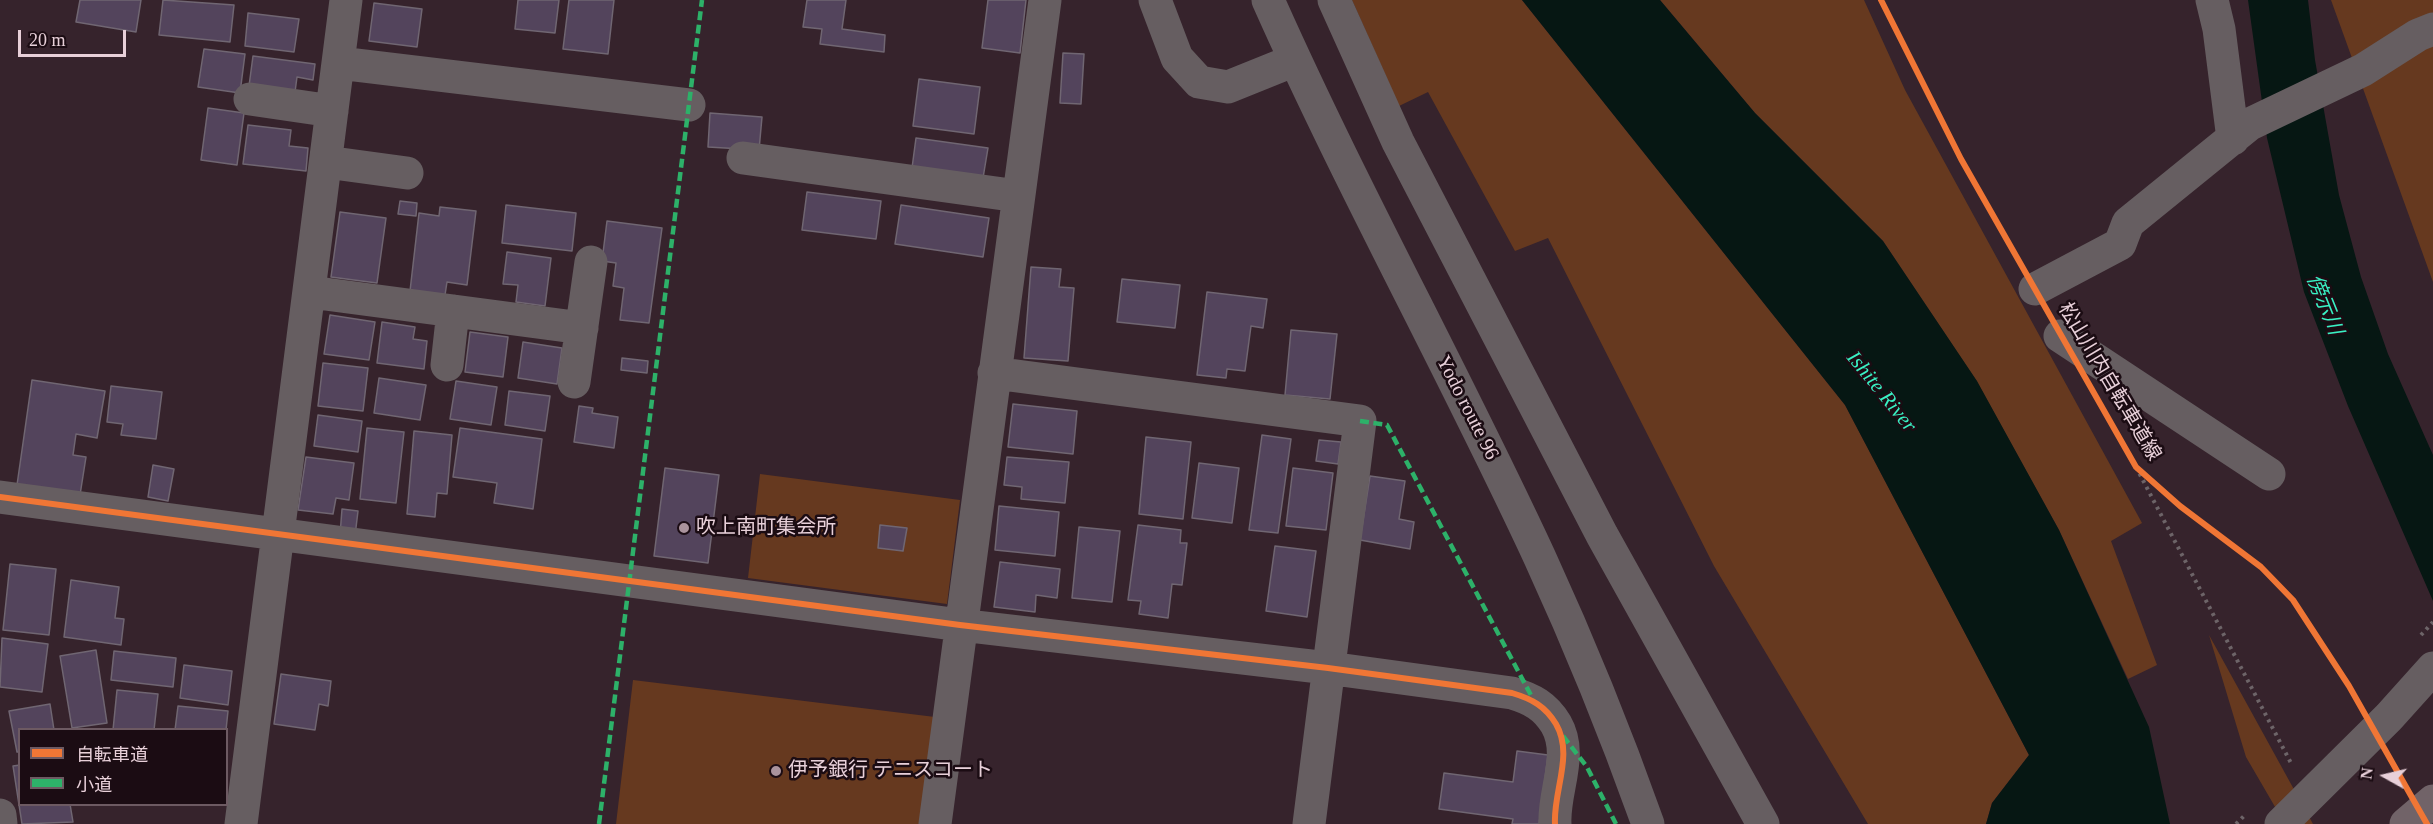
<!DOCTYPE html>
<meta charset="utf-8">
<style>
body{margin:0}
#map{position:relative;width:2433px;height:824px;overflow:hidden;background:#36232c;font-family:"Times New Roman","Noto Sans JP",serif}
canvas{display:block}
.legend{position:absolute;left:18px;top:728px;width:210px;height:78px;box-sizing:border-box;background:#1b0c13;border:2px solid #6d5a62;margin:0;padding:8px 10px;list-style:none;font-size:18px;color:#e8d0d9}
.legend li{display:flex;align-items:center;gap:12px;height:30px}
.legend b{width:30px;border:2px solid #6d5a62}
.north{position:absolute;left:2355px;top:746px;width:60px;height:60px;-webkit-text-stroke:4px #1b0c13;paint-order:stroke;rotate:278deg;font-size:16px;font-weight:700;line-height:24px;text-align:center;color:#e8d0d9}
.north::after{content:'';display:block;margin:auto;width:21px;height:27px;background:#e8d0d9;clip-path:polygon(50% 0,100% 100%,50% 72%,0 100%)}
.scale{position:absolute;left:18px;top:30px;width:108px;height:27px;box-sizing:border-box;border:3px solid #e8d0d9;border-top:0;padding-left:8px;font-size:18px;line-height:21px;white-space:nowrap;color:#e8d0d9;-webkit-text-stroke:4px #1b0c13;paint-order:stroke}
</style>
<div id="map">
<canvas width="2433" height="824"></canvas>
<ul class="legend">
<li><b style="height:8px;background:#f07635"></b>自転車道</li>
<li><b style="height:8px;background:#2db169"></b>小道</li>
</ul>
<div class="north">N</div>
<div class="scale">20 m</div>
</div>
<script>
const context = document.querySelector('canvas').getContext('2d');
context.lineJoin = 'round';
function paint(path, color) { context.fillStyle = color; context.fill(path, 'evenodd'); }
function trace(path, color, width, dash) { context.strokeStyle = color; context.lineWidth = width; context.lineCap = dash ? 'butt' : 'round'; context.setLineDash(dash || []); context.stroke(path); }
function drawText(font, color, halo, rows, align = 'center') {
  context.font = font + ' "Times New Roman","Noto Sans JP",serif'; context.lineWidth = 5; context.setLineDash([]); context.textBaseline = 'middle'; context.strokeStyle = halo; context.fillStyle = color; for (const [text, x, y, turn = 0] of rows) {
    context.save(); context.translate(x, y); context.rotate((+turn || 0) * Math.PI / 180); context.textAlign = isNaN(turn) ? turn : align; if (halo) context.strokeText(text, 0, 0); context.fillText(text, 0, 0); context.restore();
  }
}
paint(new Path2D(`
 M1352 0H1522L1845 405 2029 755 1992 803 1986 824H1868L1714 566 1548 238 1515 251 1428 92 1399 106Z
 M1660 0H1864L1905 90 2142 523 2111 541 2157 665 2128 679 2059 530 1977 382 1883 241 1755 113Z
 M2331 0H2433V282Z
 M760 474 960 500 947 604 748 578Z
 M2209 635 2313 824H2285L2246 757Z
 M633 680 935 717 923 824H616Z`), '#66391f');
paint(new Path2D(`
 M1522 0H1660L1755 113 1883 241 1977 381 2059 530 2149 727 2170 824H1986L1992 803 2029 755 1845 405Z
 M2248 0H2308L2315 60 2339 195 2361 277 2388 354 2433 455V601L2348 406 2304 292 2267 138Z`), '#061713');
const building = new Path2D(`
 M80 0H141L136 32 76 22Z
 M163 0 234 5 230 42 159 35Z
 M518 0H559L555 33 515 29Z
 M569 0H614L608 54 563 49Z
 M807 0H846L842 29 885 35 884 52 820 44 822 29 803 27Z
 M988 0H1026L1020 53 982 48Z
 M374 3 422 9 417 47 369 41Z
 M248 13 299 19 294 52 245 46Z
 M204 49 245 54 240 93 198 87Z
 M1063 53 1084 54 1081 104 1060 103Z
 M253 56 315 64 313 80 297 77 295 92 249 86Z
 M919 79 980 87 974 134 913 126Z
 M208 108 244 113 237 165 201 160Z
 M710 113 762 117 759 150 708 147Z
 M248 125 291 130 289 146 308 148 306 171 243 164Z
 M916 138 988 148 983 178 912 168Z
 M807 192 881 201 876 239 802 230Z
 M400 201 417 203 416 216 398 214Z
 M506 205 576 213 572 251 502 243Z
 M901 205 989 218 983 257 895 244Z
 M440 207 476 211 467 285 447 282 445 295 410 291 419 213 439 216Z
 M340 212 386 218 377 283 331 277Z
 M607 221 662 228 649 323 620 320 624 288 613 286 616 263 602 261Z
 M507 252 551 258 545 306 516 302 518 285 503 284Z
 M1031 267 1061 269 1059 287 1074 288 1068 361 1024 358Z
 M1122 279 1180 285 1175 328 1117 322Z
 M1207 292 1267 299 1263 328 1251 326 1245 371 1227 369 1226 378 1197 375Z
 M330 315 375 322 369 360 324 354Z
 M382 322 415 327 413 339 427 341 424 369 377 363Z
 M1291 330 1337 334 1330 399 1285 395Z
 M470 332 508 337 503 377 465 372Z
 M523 342 562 348 557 384 518 378Z
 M622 358 648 361 647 373 621 370Z
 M323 363 368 368 363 411 318 406Z
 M379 378 426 385 420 420 374 413Z
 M32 380 105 391 97 438 76 434 73 455 86 457 80 495 17 485Z
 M456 381 497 387 491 425 450 419Z
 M111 386 162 392 156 439 121 435 123 424 107 422Z
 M509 391 550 396 545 431 505 425Z
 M1013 404 1077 411 1073 454 1008 447Z
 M579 406 593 408 592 413 618 417 614 448 574 442Z
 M318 415 362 421 358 452 314 446Z
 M367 428 404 432 396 503 360 499Z
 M460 428 542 439 533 509 494 503 497 483 453 477Z
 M414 431 452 435 447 494 437 493 435 517 407 514Z
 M1262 435 1291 439 1278 533 1249 530Z
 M1146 437 1191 442 1183 519 1139 514Z
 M1319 440 1341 442 1338 464 1316 461Z
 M306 457 354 463 349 500 336 498 333 514 298 510Z
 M1007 457 1069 462 1065 503 1021 499 1022 487 1004 485Z
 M1199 463 1239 468 1232 523 1192 518Z
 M153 465 174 469 168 501 148 497Z
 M665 468 719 475 708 563 654 556Z
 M1293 468 1333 473 1326 530 1286 526Z
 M1370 476 1405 481 1399 519 1414 522 1410 549 1360 540Z
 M999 506 1059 512 1055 556 995 550Z
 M342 509 358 511 355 536 340 535Z
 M880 525 907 528 903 551 878 548Z
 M1138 525 1181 530 1180 543H1187L1182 585 1172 584 1168 618 1139 614 1141 601 1128 600Z
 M1079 527 1120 531 1112 602 1072 598Z
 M1275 546 1316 551 1307 617 1266 611Z
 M1000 562 1060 569 1057 598 1036 595 1035 612 994 607Z
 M10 564 56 569 49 635 3 630Z
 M71 580 119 587 115 618 124 619 121 645 64 637Z
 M2 638 48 644 42 692 0 687Z
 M96 650 107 723 72 728 60 656Z
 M114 651 176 658 173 687 111 680Z
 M184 665 232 671 228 705 180 698Z
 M281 674 331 681 328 706 319 704 315 730 274 724Z
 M117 690 158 694 154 730H113Z
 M50 704 54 730H20V752H17L9 711Z
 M178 706 228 711 226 730H175Z
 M1517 751 1548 755 1539 824H1512L1513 819 1439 809 1444 773 1513 782Z
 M20 765V804H70L73 822 22 824 13 766Z`);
paint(building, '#53445c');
trace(building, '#706672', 1.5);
trace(new Path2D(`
 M2136 467 2292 765
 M2421 635 2433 622
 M2236 824 2246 814`), '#6d6468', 4, [3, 4.5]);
trace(new Path2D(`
 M1155 0 1177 58 1199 82 1228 87 1295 60
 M1268 0C1352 189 1453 370 1540 558 1580 645 1616 734 1648 824
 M1334 0 1398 142 1602 535 1763 824
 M2212 0 2219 29 2233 139
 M339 63 689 105
 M250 99 332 111
 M743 158 1018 196
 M326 162 407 173
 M2035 289 2120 244 2128 223 2250 124 2363 70 2418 35 2433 29
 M310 292 582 328
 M2060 336 2269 474
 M447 365 453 311
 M994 373 1360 421 1309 824
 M574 382 591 262
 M0 497 960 625 1328 668 1512 693C1532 699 1545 706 1556 724 1574 755 1553 791 1555 824
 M0 815 1 824
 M241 824 346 0
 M935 824 1045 0
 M2281 824 2389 717 2433 668`), '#665e61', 33);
trace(new Path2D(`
 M2406 824 2433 801`), '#716368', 33);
trace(new Path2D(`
 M1360 421 1387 425 1533 699
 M1563 736 1587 767 1616 824
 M599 824 702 0`), '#2db169', 4.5, [9, 4.5]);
trace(new Path2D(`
 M1881 0 1961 159 2136 467 2180 506 2261 567 2293 600 2349 686 2427 824
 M0 497 960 625 1328 668 1512 693C1532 699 1545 706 1556 724 1574 755 1553 791 1555 824`), '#f07635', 6);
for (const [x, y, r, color] of [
 [684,528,6,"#aa939c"],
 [776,771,6,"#aa939c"]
]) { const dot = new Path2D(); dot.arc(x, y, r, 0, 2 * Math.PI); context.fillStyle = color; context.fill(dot); trace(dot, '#1b0c13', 2); }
drawText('20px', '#e8d0d9', '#1b0c13', [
 ["松山川内自転車道線",2109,382,59],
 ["Yodo route 96",1467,408,63]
]);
drawText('20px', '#e8d0d9', '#1b0c13', [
 ["吹上南町集会所",696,528],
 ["伊予銀行 テニスコート",788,771]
], 'left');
drawText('italic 21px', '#39f0c3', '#1b0c13', [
 ["傍示川",2324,305,68],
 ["Ishite River",1881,392,51]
]);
</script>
